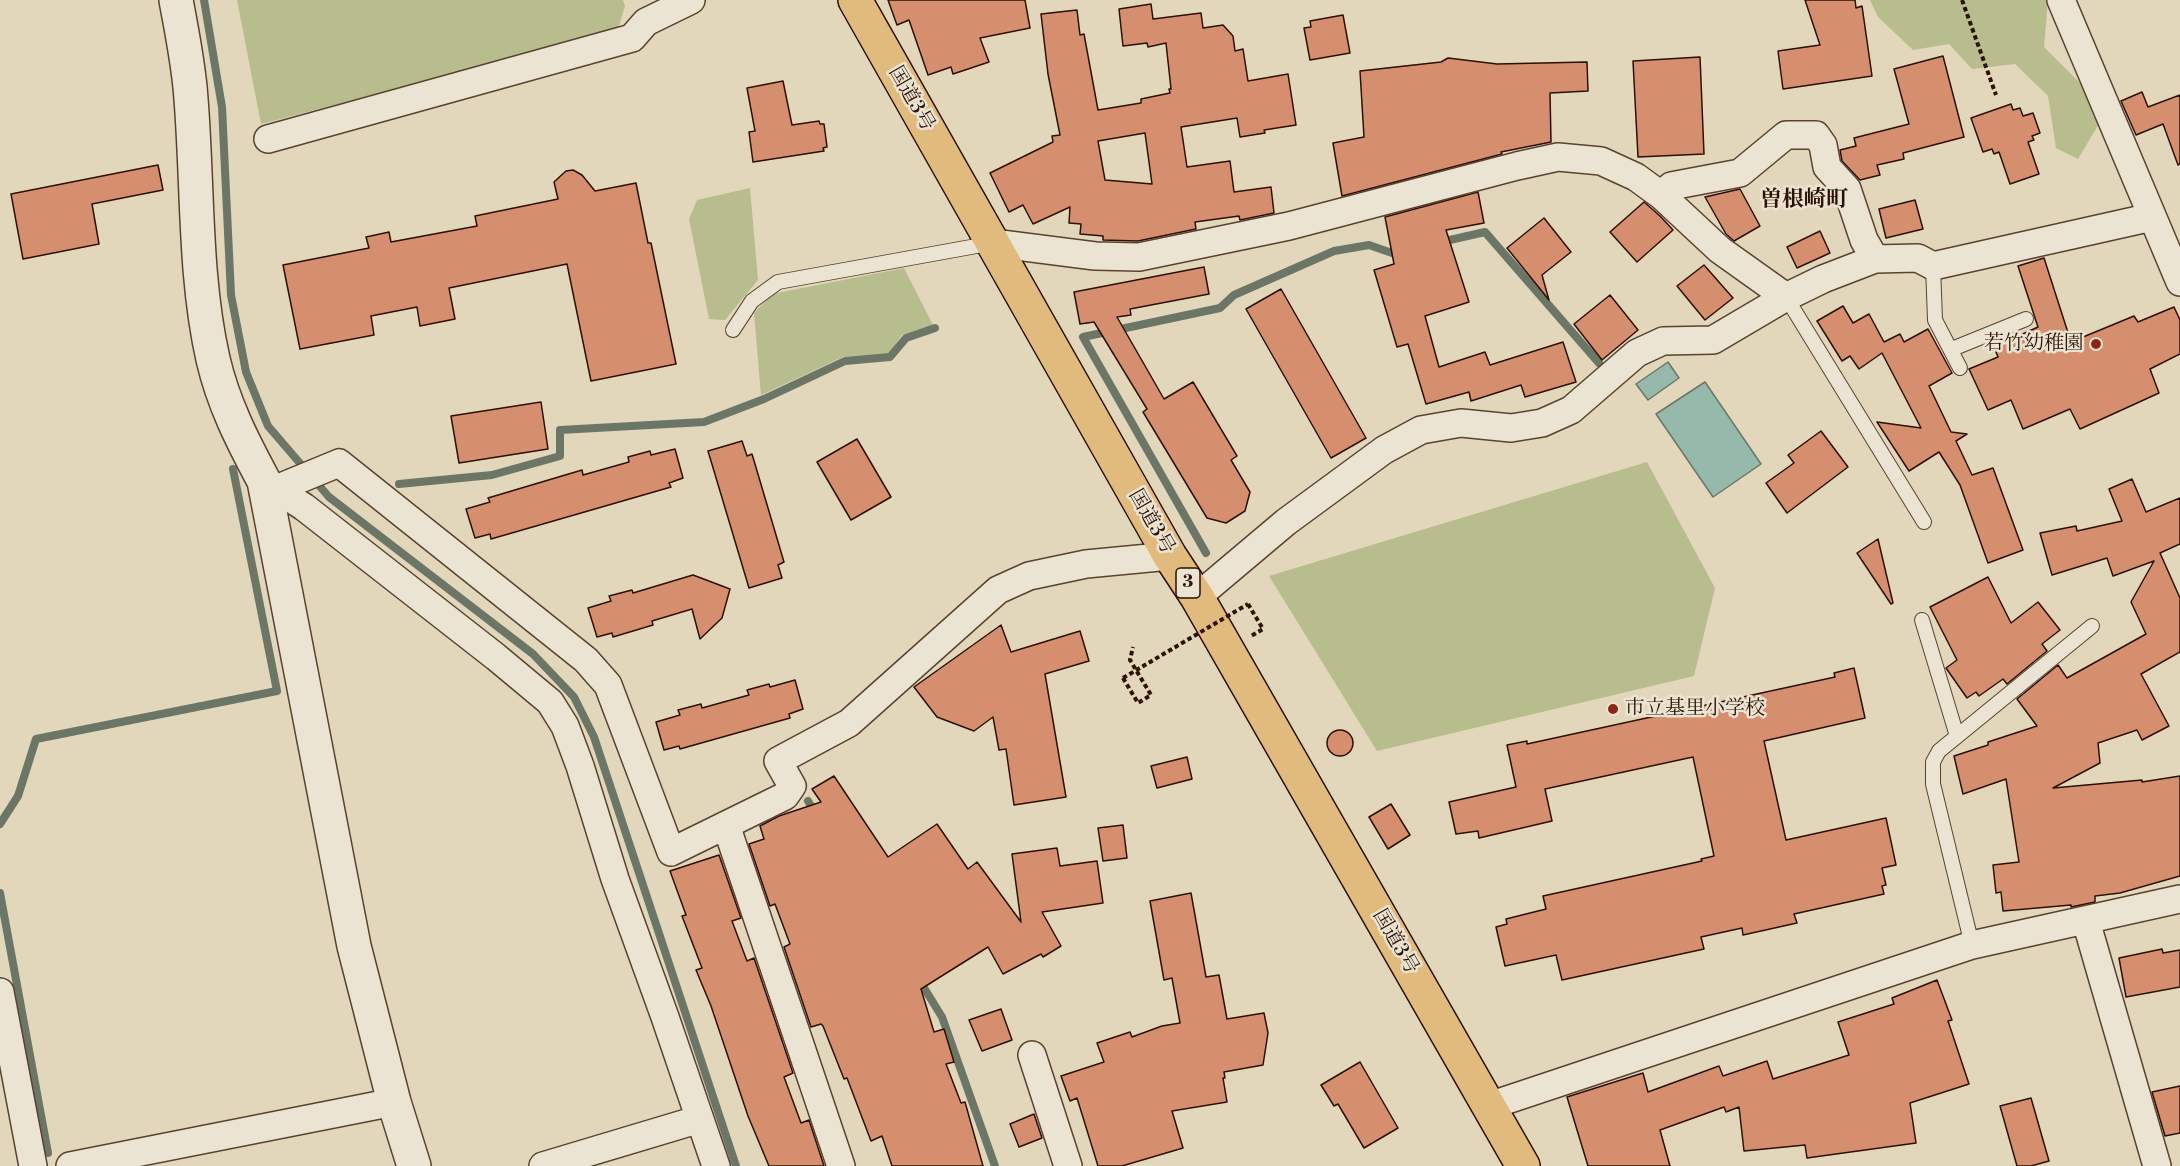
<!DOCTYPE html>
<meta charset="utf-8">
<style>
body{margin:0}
canvas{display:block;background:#e2d6bb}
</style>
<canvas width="2180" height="1166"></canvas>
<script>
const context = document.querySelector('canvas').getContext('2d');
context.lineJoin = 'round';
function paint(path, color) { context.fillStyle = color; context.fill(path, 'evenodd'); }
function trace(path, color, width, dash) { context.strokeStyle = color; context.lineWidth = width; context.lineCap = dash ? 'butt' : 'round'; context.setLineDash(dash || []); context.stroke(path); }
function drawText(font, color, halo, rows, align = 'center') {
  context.font = font + ' "Libre Bodoni","Noto Serif JP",serif'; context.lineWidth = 5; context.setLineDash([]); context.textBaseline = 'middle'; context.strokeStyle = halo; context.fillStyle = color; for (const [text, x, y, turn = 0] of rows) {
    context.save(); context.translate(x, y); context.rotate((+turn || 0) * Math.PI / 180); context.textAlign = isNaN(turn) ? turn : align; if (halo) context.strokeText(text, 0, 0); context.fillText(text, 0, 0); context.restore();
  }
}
paint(new Path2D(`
 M237 0H623L625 6 617 32 261 124Z
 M1870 0H2048L2044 47 2084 87 2100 122 2078 159 2056 148 2048 96 2015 64 1972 69 1949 44 1913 50 1878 17Z
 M750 188 758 280 725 320 709 319 689 219 697 200Z
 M904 268 933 325 902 335 888 354 843 357 761 395 754 313 772 294Z
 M1647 462 1715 588 1694 676 1377 751 1269 576Z`), '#b7bd8d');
const water = new Path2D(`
 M1668 362 1679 378 1648 400 1636 384Z
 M1705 382 1761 464 1713 497 1656 414Z`);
paint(water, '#95baab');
trace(water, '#6b7667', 1.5);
trace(new Path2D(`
 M204 0 222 107 231 295 246 372 268 426 329 497 533 654 574 697 594 737 736 1166
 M1441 242 1485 232 1599 363
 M399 484 492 475 560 456V430L704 422 764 399 845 361 890 357 906 338 935 328
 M1206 553 1083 337 1220 308 1234 295 1334 251 1369 245 1392 253 1402 251
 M808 801 816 814
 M0 824 18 796 36 739 277 691 233 469
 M0 893 48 1153
 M918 978 942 1017 995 1166`), '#6b7667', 8);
const building = new Path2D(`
 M888 0H1025L1030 28 980 38 989 62 953 74 951 67 928 75 909 20 897 25Z
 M1805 0H1855L1856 8 1862 6 1872 76 1783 89 1778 51 1820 45Z
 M1151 4 1153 19 1201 13 1203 28 1223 25 1233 36 1235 51 1243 49 1248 81 1288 74 1296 125 1264 130 1265 133 1240 137 1237 118 1181 127 1187 167 1230 161 1234 192 1271 187 1274 213 1240 220 1239 216 1195 222 1196 229 1138 241 1103 240V236L1080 234 1081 224 1069 223 1070 207 1033 224 1023 205 1009 212 990 173 1053 142 1052 136 1060 135 1048 74 1041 14 1077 10 1080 35 1084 34 1098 110 1141 103V99L1170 93 1169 89H1171L1166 43 1148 47 1147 43 1123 46 1119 9ZM1145 133 1152 184 1105 180 1098 141Z
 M1343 15 1350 53 1310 60 1304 28 1311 27 1310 21Z
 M1943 56 1964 137 1903 153 1904 159 1877 165 1880 175 1860 180 1842 161 1840 150 1856 146 1854 138 1909 124 1894 69Z
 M1700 57 1704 154 1638 157 1633 61Z
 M1448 58 1497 64 1587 62 1588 91 1550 93 1551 142 1501 152 1502 154 1342 196 1333 143 1364 137 1360 71 1441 62Z
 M783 81 792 125 819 121 820 124H824L827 147 823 148 824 151 753 162 749 132 755 131 747 88Z
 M2142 92 2148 107 2180 95V164L2178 165 2163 124 2136 135 2121 101Z
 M2011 104 2013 110 2020 108 2023 116 2033 113 2040 133 2032 136 2034 140 2028 142 2039 174 2010 184 1999 152 1994 154 1992 149 1983 152 1971 118Z
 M158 165 163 190 92 204 99 244 23 259 11 194Z
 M573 170 582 175 595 191 636 183 648 243H651L676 364 591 381 567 264 449 288 455 319 420 326 417 307 371 316 374 335 300 349 283 265 369 248 366 237 389 232 391 242 477 226 475 216 558 199 554 182 566 171Z
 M1740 189 1760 226 1734 241 1726 234 1705 197Z
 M1478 192 1484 223 1446 230 1469 302 1425 316 1439 367 1485 352 1490 365 1563 342 1576 382 1525 397 1521 385 1471 401 1469 392 1426 404 1408 344 1397 347 1374 270 1394 264 1385 217Z
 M1915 200 1923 229 1886 238 1879 209Z
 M1644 202 1660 216 1673 230 1637 262 1610 232Z
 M1544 218 1571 252 1542 275 1549 300 1507 248Z
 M1820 231 1830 253 1797 268 1787 247Z
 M2044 258 2071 342 2134 316 2138 322 2174 307 2180 320V354L2150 369 2159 393 2080 429 2070 409 2023 429 2011 400 1988 410 1969 369 1998 357 1994 347 2038 327 2018 266Z
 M1704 265 1733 298 1705 320 1677 286Z
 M1204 267 1209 294 1130 309 1131 315 1117 317 1164 399 1193 382 1237 456 1231 460 1250 492 1245 511 1226 523 1207 518 1143 412 1147 409 1094 322 1080 324 1074 292Z
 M1281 289 1366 438 1331 458 1246 309Z
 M1610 295 1638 330 1602 360 1574 324Z
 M1843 306 1853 323 1869 314 1884 342 1900 334 1904 342 1928 329 1952 373 1929 386 1951 432 1967 434 1956 441 1972 475 1993 468 2023 550 1988 563 1960 485 1939 452 1909 471 1877 422 1921 428 1882 353 1859 369 1850 356 1842 361 1817 321Z
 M541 402 548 449 459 463 451 416Z
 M1821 431 1848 467 1787 513 1766 483 1794 463 1788 455Z
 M857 439 891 497 851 520 817 462Z
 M742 441 747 456 752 454 784 562 778 565 782 578 749 588 708 451Z
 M675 449 683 478 669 483 671 487 491 539 490 534 475 538 466 509 490 502 488 498 582 470 583 475 629 462 628 457 650 451 651 455Z
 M2132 479 2146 512 2180 498V544L2160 553 2180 598V652L2141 674 2169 726 2142 740 2137 730 2098 743 2100 763 2053 788 2142 780V782L2180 776V876L2120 893 2095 896V902L2071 907V905L2003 911 2001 892 1996 893 1993 865 2019 862 2006 779 1963 794 1954 756 1988 745V742L2037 726 2017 699 2058 665 2067 678 2146 634 2131 602 2154 561 2113 576 2107 558 2052 575 2040 533 2076 526 2077 531 2122 521 2109 489Z
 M1878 539 1893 603 1891 604 1857 553Z
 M693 575 730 589 722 618 700 639 692 609 652 621 653 625 613 637 612 633 597 637 588 608 611 601 609 596 632 590 633 593Z
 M1988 577 2011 623 2038 602 2060 630 2042 644 2047 651 2007 684 2003 679 1979 696 1976 692 1967 698 1946 668 1957 660 1930 607Z
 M1001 625 1011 652 1080 631 1089 661 1045 674 1066 797 1014 805 1006 749 999 750 993 717 974 731 937 717 914 687Z
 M1854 668 1865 718 1764 741 1786 840 1886 818 1896 865 1882 868 1886 885 1882 886 1884 894 1794 914 1797 923 1743 935 1742 928 1701 937 1704 949 1562 980 1556 955 1505 966 1496 927 1507 924 1506 919 1546 909 1543 896 1702 861 1701 859 1714 856 1693 757 1545 789 1552 821 1479 838 1478 831 1456 834 1449 802 1516 787 1507 745 1527 741V744L1835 677 1834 673Z
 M795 680 803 709 789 714 790 718 680 749 679 746 664 750 656 722 680 715 678 710 701 704 702 708 749 695 747 690 769 684 770 687Z
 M1327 743a13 13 0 1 1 26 0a13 13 0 1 1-26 0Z
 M1187 757 1192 779 1157 788 1151 766Z
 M834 776 888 857 937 824 968 869 977 862 1021 922 1012 854 1057 848 1060 866 1097 861 1103 903 1042 912 1061 946 1043 957 1041 954 1003 974 988 947 921 989 934 1032 944 1029 954 1062 946 1064 961 1103 965 1102 983 1166H892L882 1136 871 1141 847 1078 844 1079 823 1026 821 1024 811 1027 784 947 790 944 775 904 770 906 749 844 764 839 760 826 779 816 821 802 812 789Z
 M1391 804 1410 835 1388 849 1369 817Z
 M1123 825 1127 858 1103 861 1098 828Z
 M719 855 741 918 732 921 747 961 754 958 793 1073 784 1077 801 1123 809 1120 824 1166H769L748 1116 711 1006 696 970 702 968 682 916 686 915 670 871Z
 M1191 893 1206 977 1219 975 1227 1019 1264 1013 1268 1033 1263 1065 1224 1072 1225 1078H1223L1227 1102 1172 1111 1183 1148 1122 1166H1098L1077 1098 1070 1101 1061 1076 1104 1062 1097 1043 1130 1032 1132 1037 1162 1026 1180 1023 1172 978 1164 980 1150 901Z
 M2162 949 2163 953 2180 950V987L2126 997 2119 958Z
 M1937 980 1952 1020 1948 1021 1969 1084 1910 1103 1916 1143 1807 1158 1805 1145 1744 1151 1739 1107 1726 1112 1724 1107 1660 1130 1670 1166H1588L1567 1097 1643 1073 1648 1092 1719 1066 1723 1076 1767 1061 1773 1079 1849 1055 1838 1022 1894 1004 1892 998Z
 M1001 1009 1012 1040 982 1051 969 1020Z
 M1360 1062 1398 1128 1364 1148 1338 1104 1334 1106 1321 1085Z
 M2180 1086V1133L2165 1136 2152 1092Z
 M2031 1098 2049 1161 2031 1166H2017L2000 1106Z
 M1034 1114 1042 1138 1019 1147 1010 1124Z`);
paint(building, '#d68f6e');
trace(building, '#2c1000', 1.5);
const service = new Path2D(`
 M1933 266 1935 320 1960 368
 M1786 297 1924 522
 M733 330 752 301 778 282 993 243
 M1952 349 2026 319
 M1922 620 1957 736
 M1972 945 1933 784V762L1939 751 2092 626`);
const minor = new Path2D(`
 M2061 0 2180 282
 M268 139 632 38 646 22 691 0
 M1662 196 1671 186 1740 173 1786 135H1816L1823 145 1827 167 1847 189 1864 240 1875 259
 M993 243 1095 256 1139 257 1289 226 1517 166 1558 157 1601 161 1636 177 1662 196 1720 250 1786 297
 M265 482 304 507 496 657 550 702 565 726 580 766 615 879 665 1017 716 1166
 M276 489 339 463 586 660 608 685 671 852 785 796 792 786 778 761 849 723 998 590 1029 576 1086 564 1170 556
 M1197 597 1286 522 1384 450 1421 430 1461 423 1511 428 1542 423 1571 410 1637 353 1663 341 1713 340 1786 297 1823 279 1875 259 1918 258 1933 266 2152 217
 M726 825 841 1166
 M2086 921 2157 1166
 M0 992 33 1166
 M1032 1055 1068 1166
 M1489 1106 1972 945 2180 899
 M70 1166 394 1102
 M543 1166 700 1119`);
const tertiary = new Path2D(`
 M176 0C182 33 189 66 191 99 198 186 194 275 213 359 223 403 243 442 264 481L354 946 394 1102 414 1166`);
const trunk = new Path2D(`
 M855 0 1170 556 1197 597 1523 1166`);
trace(service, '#5a422f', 16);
trace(minor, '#5a422f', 30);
trace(tertiary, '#5a422f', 36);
trace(trunk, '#2c1000', 36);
trace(new Path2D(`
 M1962 0 1996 95
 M1248 604 1263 629 1251 636
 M1123 678 1138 703 1151 695 1130 660 1133 647`), '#2c1000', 4, [4.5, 3]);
trace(service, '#ece4d3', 14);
trace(minor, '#ece4d3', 27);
trace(tertiary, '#ece4d3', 33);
trace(trunk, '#e1bb7e', 33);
trace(new Path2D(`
 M1123 678 1248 604`), '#2c1000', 4, [4.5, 3]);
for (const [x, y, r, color] of [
 [2096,344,6,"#8f2418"],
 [1613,709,6,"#8f2418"]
]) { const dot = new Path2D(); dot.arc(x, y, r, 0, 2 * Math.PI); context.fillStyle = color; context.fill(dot); trace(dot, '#ece4d3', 2); }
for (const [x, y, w] of [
 [1188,583,24]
]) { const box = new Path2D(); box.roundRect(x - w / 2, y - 15, w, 30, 4.5); context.fillStyle = '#ece4d3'; context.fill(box); trace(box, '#2c1000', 1.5); }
drawText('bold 18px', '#2c1000', null, [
 ["3",1188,583]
]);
drawText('20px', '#2c1000', '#ece4d3', [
 ["国道3号",911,99,60],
 ["国道3号",1151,522,60],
 ["国道3号",1395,942,60]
]);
drawText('20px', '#2c1000', '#ece4d3', [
 ["若竹幼稚園",2084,344],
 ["市立基里小学校",1625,709,"left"]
], 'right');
drawText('bold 22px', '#2c1000', '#ece4d3', [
 ["曽根崎町",1804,201]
]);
</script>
